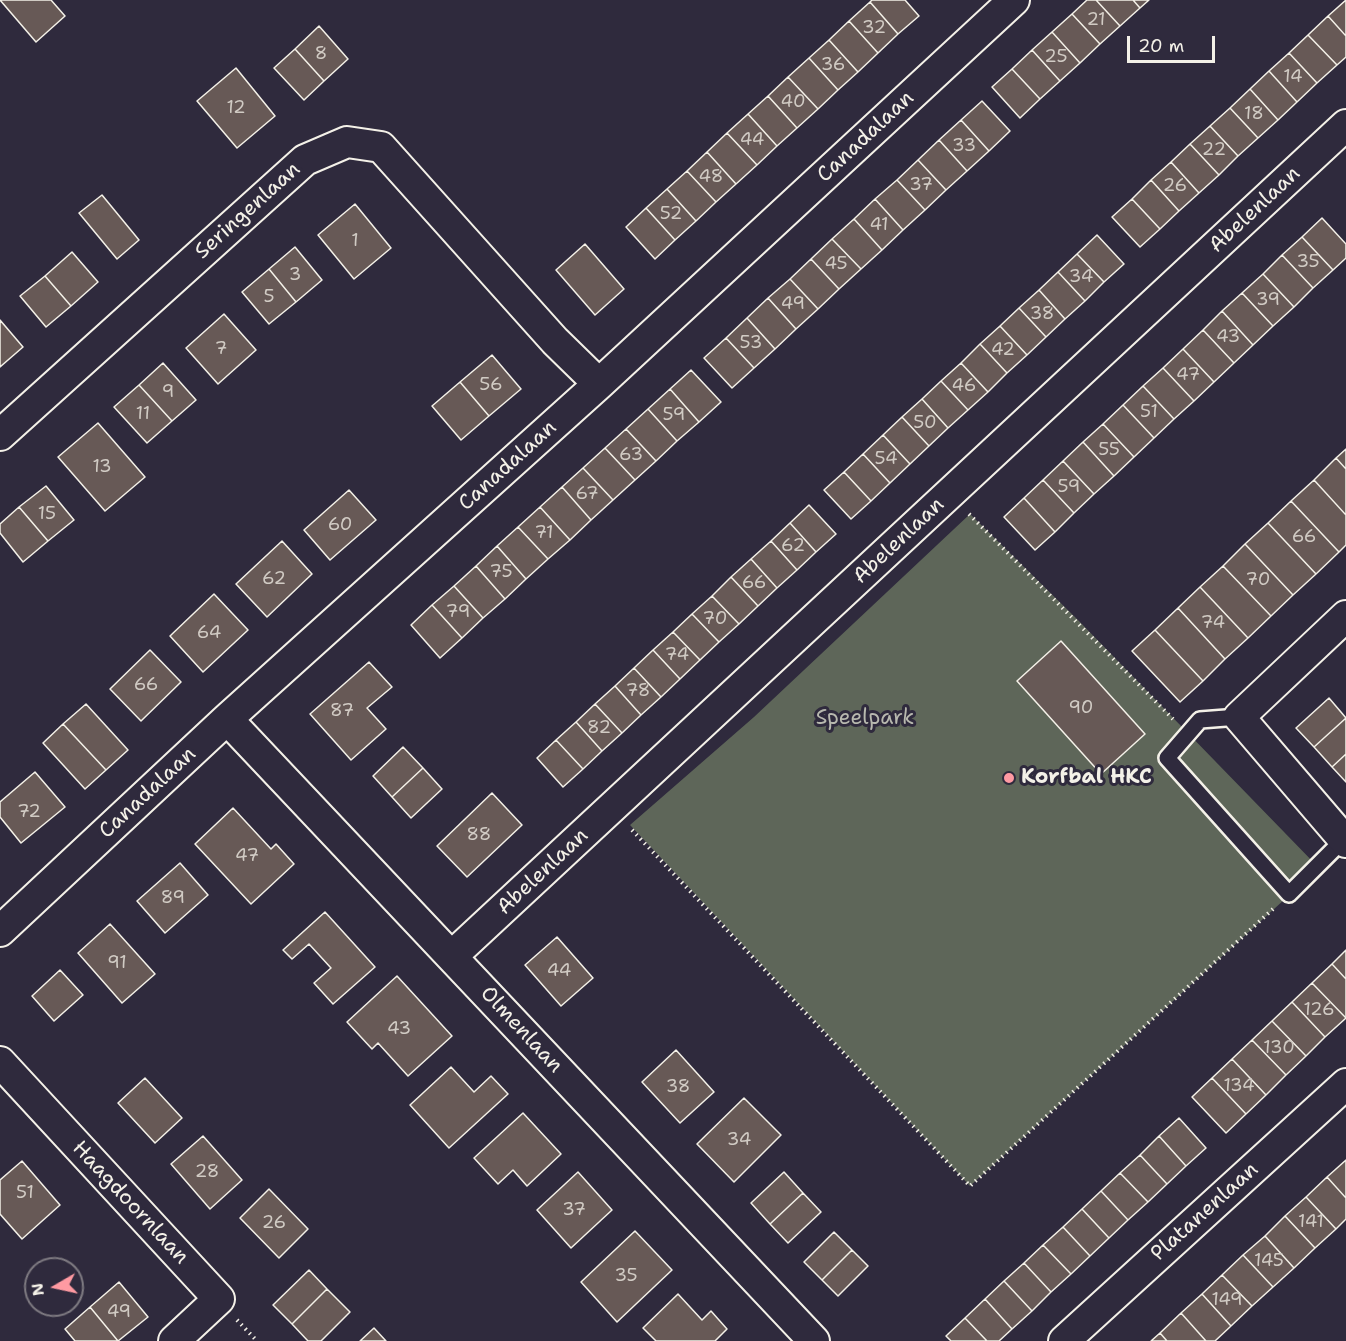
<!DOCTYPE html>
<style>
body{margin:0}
#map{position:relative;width:1346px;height:1341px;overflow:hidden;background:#2f2a3d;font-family:"Shantell Sans",sans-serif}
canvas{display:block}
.north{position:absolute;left:24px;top:1257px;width:60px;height:60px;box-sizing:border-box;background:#2f2a3d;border:2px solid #7e7a81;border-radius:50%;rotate:261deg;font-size:16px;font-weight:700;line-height:24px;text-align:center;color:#f4f1e8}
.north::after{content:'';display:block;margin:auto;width:21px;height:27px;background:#ff9aa2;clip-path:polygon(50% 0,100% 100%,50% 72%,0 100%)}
.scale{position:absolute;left:1127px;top:36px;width:88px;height:27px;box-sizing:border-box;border:3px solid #f4f1e8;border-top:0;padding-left:8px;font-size:18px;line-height:21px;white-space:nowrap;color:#f4f1e8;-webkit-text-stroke:4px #2f2a3d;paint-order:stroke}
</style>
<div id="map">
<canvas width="1346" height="1341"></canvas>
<div class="north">N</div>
<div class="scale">20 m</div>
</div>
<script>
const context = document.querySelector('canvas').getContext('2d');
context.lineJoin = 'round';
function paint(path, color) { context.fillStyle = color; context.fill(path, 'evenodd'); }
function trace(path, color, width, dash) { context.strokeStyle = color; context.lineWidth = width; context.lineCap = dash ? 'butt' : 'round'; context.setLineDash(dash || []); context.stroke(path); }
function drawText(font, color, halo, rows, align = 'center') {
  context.font = font + ' "Shantell Sans",sans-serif'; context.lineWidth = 6; context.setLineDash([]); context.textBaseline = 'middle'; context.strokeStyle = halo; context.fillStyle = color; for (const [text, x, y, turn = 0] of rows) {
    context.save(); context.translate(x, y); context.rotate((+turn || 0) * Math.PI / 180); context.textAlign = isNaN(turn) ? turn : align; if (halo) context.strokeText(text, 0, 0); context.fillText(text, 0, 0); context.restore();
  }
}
paint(new Path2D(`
 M970 514 1078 620 1319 868 970 1186 630 825 754 717Z`), '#5e6659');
const building = new Path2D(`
 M0 0H51L65 16 36 42Z
 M872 0H905L919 16 898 34 870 2Z
 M1087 0H1096L1120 26 1100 44 1072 14Z
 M1096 0H1133L1140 8 1120 26Z
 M1133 0H1149L1140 8Z
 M1346 0V36L1328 16Z
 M870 2 898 34 878 53 849 21Z
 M1072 14 1100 44 1080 63 1052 32Z
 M1328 16 1346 36V57L1337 65 1308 35Z
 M849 21 878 53 858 72 829 40Z
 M319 26 348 59 324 81 295 49Z
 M1052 32 1080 63 1060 81 1032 50Z
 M1308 35 1337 65 1317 83 1289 53Z
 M829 40 858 72 838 90 809 58Z
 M295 49 324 81 304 100 274 68Z
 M1032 50 1060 81 1040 99 1012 69Z
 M1289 53 1317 83 1297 102 1269 71Z
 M809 58 838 90 818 109 788 77Z
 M236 68 275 116 237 148 197 101Z
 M1012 69 1040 99 1020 118 992 87Z
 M1269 71 1297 102 1278 120 1250 89Z
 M788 77 818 109 797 128 768 96Z
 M1250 89 1278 120 1258 138 1230 108Z
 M768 96 797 128 777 146 748 114Z
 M982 101 1010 131 989 151 961 120Z
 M1230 108 1258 138 1238 156 1210 126Z
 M748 114 777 146 757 165 727 133Z
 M961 120 989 151 967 171 939 140Z
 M1210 126 1238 156 1219 175 1190 144Z
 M727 133 757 165 736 184 707 152Z
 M939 140 967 171 946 190 918 160Z
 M1190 144 1219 175 1199 193 1171 162Z
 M707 152 736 184 716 202 687 171Z
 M918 160 946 190 925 210 897 180Z
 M1171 162 1199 193 1179 211 1151 180Z
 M687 171 716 202 696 221 667 189Z
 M897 180 925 210 903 230 875 199Z
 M1151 180 1179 211 1160 229 1132 199Z
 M667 189 696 221 675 240 646 208Z
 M102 195 139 240 117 259 79 213Z
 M875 199 903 230 882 250 854 219Z
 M1132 199 1160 229 1140 247 1112 217Z
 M355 204 391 248 354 279 318 235Z
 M646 208 675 240 655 259 626 227Z
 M1322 218 1346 244V258L1333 270 1302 237Z
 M854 219 882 250 861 269 832 239Z
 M1097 235 1124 264 1104 282 1077 254Z
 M1302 237 1333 270 1313 288 1282 255Z
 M832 239 861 269 839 289 811 259Z
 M585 244 624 289 595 315 556 270Z
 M295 247 322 280 296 302 269 269Z
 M72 252 98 282 71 306 45 276Z
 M1077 254 1104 282 1085 301 1058 272Z
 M1282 255 1313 288 1294 307 1263 274Z
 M811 259 839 289 818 309 790 279Z
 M269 269 296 302 269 324 242 292Z
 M1058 272 1085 301 1065 319 1039 290Z
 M1263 274 1294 307 1273 326 1242 293Z
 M45 276 71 306 46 327 20 296Z
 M790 279 818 309 796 329 768 298Z
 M1039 290 1065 319 1046 337 1019 308Z
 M1242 293 1273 326 1253 345 1222 311Z
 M768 298 796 329 775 349 747 318Z
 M1019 308 1046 337 1027 355 1000 326Z
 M1222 311 1253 345 1234 363 1203 330Z
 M224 314 256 350 218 384 186 348Z
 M747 318 775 349 754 368 726 338Z
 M0 320 23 347 0 367Z
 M1000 326 1027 355 1007 373 980 344Z
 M1203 330 1234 363 1214 382 1183 349Z
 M726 338 754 368 732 388 704 358Z
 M980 344 1007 373 988 392 961 363Z
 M1183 349 1214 382 1194 401 1163 368Z
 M492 355 521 389 489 416 460 382Z
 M163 363 196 400 172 421 139 385Z
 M961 363 988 392 968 410 941 381Z
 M1163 368 1194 401 1174 419 1143 386Z
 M691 370 721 402 699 422 670 389Z
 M941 381 968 410 948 428 922 399Z
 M460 382 489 416 461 440 432 406Z
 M139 385 172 421 147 443 114 407Z
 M1143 386 1174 419 1154 438 1123 405Z
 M670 389 699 422 677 441 648 409Z
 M922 399 948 428 929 446 902 417Z
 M1123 405 1154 438 1134 457 1103 424Z
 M648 409 677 441 656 461 626 429Z
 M902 417 929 446 910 464 883 435Z
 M98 423 145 477 105 511 58 457Z
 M1103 424 1134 457 1114 476 1083 442Z
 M626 429 656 461 635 480 605 448Z
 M883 435 910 464 890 483 863 454Z
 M1083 442 1114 476 1094 494 1063 461Z
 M605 448 635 480 613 500 583 468Z
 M1346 449V469L1336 458Z
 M863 454 890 483 871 501 844 472Z
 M1336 458 1346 469V515L1314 480Z
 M1063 461 1094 494 1074 513 1043 480Z
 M583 468 613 500 591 520 562 487Z
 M844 472 871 501 851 519 824 490Z
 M1043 480 1074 513 1055 532 1024 498Z
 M1314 480 1346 515V545L1339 552 1291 501Z
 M46 486 74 520 48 541 19 507Z
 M562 487 591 520 570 540 540 507Z
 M349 490 376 520 330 560 304 530Z
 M1024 498 1055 532 1035 550 1004 517Z
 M1291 501 1339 552 1316 574 1268 523Z
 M809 505 836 534 816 552 790 523Z
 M19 507 48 541 23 562 0 533V524Z
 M540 507 570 540 548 559 518 527Z
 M790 523 816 552 797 570 771 541Z
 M1268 523 1316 574 1293 595 1245 544Z
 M518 527 548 559 526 579 497 546Z
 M282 541 312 574 267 617 236 584Z
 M771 541 797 570 777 588 751 559Z
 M1245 544 1293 595 1271 616 1223 566Z
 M497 546 526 579 505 599 476 566Z
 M751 559 777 588 758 606 731 577Z
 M476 566 505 599 483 618 454 586Z
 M1223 566 1271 616 1248 638 1200 587Z
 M731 577 758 606 739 624 712 596Z
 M454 586 483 618 462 638 432 605Z
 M1200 587 1248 638 1225 659 1178 608Z
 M214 594 248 630 203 672 170 636Z
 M712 596 739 624 719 642 692 614Z
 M432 605 462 638 440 658 411 625Z
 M1178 608 1225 659 1203 681 1155 630Z
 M692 614 719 642 700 660 673 632Z
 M1155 630 1203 681 1180 702 1132 651Z
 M673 632 700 660 680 679 653 650Z
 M1061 641 1145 734 1101 774 1017 681Z
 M150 650 181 682 141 721 110 689Z
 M653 650 680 679 661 697 634 668Z
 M369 662 392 687 367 708 386 729 351 760 310 714Z
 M634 668 661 697 641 715 615 686Z
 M615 686 641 715 622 733 595 704Z
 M1329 698 1346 718 1314 747 1296 728Z
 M86 704 128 750 106 770 63 724Z
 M595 704 622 733 602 751 576 722Z
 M1346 718V754L1332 767 1314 747Z
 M576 722 602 751 583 769 556 740Z
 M63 724 106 770 85 789 43 743Z
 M556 740 583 769 563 787 537 758Z
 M403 747 423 768 392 797 373 776Z
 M1346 754V782L1332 767Z
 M423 768 442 789 411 818 392 797Z
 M35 772 65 807 21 843 0 817V802Z
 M492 793 522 825 467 877 437 846Z
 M233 808 271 849 276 844 294 864 251 904 195 844Z
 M180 863 208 895 165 933 137 901Z
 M325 912 375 967 333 1004 314 983 331 968 309 944 292 959 283 950Z
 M110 924 155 974 122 1003 78 953Z
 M557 937 593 978 561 1006 525 965Z
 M1346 950V979L1332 964Z
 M1332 964 1346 979V1018L1312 983Z
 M60 970 83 995 54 1021 32 996Z
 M397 976 452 1036 408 1076 378 1043 372 1049 347 1022Z
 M1312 983 1346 1018 1325 1037 1292 1002Z
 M1292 1002 1325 1037 1306 1056 1272 1021Z
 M1272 1021 1306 1056 1286 1075 1252 1040Z
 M1252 1040 1286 1075 1266 1095 1232 1059Z
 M676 1050 714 1092 680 1123 642 1082Z
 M1232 1059 1266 1095 1246 1114 1212 1078Z
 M451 1067 474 1092 491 1076 508 1094 449 1148 410 1105Z
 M145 1078 182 1118 155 1143 118 1103Z
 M1212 1078 1246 1114 1226 1133 1192 1097Z
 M744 1098 781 1135 734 1182 697 1144Z
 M523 1113 561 1154 527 1186 513 1170 498 1184 474 1158Z
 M1179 1118 1206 1148 1186 1166 1159 1136Z
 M203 1136 242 1180 210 1209 171 1164Z
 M1159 1136 1186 1166 1167 1184 1140 1155Z
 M1140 1155 1167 1184 1148 1202 1120 1173Z
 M1346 1160V1198L1327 1177Z
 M22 1161 60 1205 22 1239 0 1214V1180Z
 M578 1172 612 1210 571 1248 537 1210Z
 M784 1172 803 1193 770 1224 751 1203Z
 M1120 1173 1148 1202 1128 1220 1101 1191Z
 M1327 1177 1346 1198V1219L1336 1229 1306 1197Z
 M269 1189 308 1229 279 1258 240 1218Z
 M1101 1191 1128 1220 1109 1238 1082 1209Z
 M803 1193 821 1212 788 1243 770 1224Z
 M1306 1197 1336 1229 1315 1248 1285 1216Z
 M1082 1209 1109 1238 1090 1256 1063 1227Z
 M1285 1216 1315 1248 1294 1268 1265 1236Z
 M1063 1227 1090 1256 1071 1274 1043 1245Z
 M635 1231 672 1270 617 1322 581 1282Z
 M834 1232 852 1250 822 1280 804 1262Z
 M1265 1236 1294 1268 1273 1287 1243 1255Z
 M1043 1245 1071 1274 1051 1292 1024 1263Z
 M852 1250 868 1266 838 1296 822 1280Z
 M1243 1255 1273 1287 1252 1306 1222 1275Z
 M1024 1263 1051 1292 1032 1311 1004 1281Z
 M309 1270 327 1289 292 1324 273 1305Z
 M1222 1275 1252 1306 1231 1326 1202 1294Z
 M1004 1281 1032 1311 1012 1329 985 1299Z
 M119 1282 148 1317 118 1341 90 1307Z
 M327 1289 350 1312 321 1341H308L292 1324Z
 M678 1294 702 1320 711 1311 727 1329 715 1341H656L643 1328Z
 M1202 1294 1231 1326 1215 1341H1206L1181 1313Z
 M985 1299 1012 1329 999 1341H987L965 1318Z
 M90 1307 118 1341H75L65 1329Z
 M1181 1313 1206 1341H1167L1160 1333Z
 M965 1318 987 1341H951L946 1336Z
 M374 1328 386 1341H360Z
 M1160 1333 1167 1341H1151Z`);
paint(building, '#675956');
trace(building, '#f4f1e8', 1.5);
const service = new Path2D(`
 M1239 717 1200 720 1167 758 1289 894 1344 839`);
const minor = new Path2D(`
 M0 435 305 160 347 142 381 147 555 341 599 384
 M1346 616 1239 717 1346 842
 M227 719 814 1341
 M0 931 227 719 599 384 1014 0
 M452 956 1346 125
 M0 1062 219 1299 174 1341
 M1064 1341 1346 1084`);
trace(service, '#f4f1e8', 20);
trace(minor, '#f4f1e8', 34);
trace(new Path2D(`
 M969 514 1173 719
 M632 830 970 1186 1273 909
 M237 1320 257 1341`), '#f4f1e8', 4, [1.5, 4.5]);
trace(service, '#2f2a3d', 15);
trace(minor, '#2f2a3d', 30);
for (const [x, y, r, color] of [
 [1009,778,6,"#ff9aa2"]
]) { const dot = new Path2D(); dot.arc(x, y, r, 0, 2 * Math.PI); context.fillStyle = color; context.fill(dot); trace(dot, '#2f2a3d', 2); }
drawText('18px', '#d1cbc4', null, [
 ["21",1096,20],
 ["32",874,28],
 ["8",321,54],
 ["25",1056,57],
 ["36",833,65],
 ["14",1293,77],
 ["40",793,102],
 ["12",236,108],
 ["18",1254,114],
 ["44",752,140],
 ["33",964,146],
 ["22",1214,150],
 ["48",711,177],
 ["37",921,185],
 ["26",1175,186],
 ["52",671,214],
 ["41",879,225],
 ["1",355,241],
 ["35",1308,262],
 ["45",836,264],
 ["3",295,275],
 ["34",1081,277],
 ["5",269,297],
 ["39",1268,300],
 ["49",793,304],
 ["38",1042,314],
 ["43",1228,337],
 ["53",751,343],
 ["7",221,349],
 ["42",1003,350],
 ["47",1188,375],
 ["56",491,385],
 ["46",964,386],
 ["9",168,392],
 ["51",1149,412],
 ["11",143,414],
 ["59",674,415],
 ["50",925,423],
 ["55",1109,450],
 ["63",631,455],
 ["54",886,459],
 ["13",102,467],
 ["59",1069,487],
 ["67",587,494],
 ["15",47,514],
 ["60",340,525],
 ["71",544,533],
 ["66",1304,537],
 ["62",793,546],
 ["75",501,572],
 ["62",274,579],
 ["70",1258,580],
 ["66",754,583],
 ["79",458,612],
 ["70",715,619],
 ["74",1213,623],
 ["64",209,633],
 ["74",677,655],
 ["66",146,685],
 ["78",638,691],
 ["90",1081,708],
 ["87",342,711],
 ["82",599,728],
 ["72",29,812],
 ["88",479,835],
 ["47",247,856],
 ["89",173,898],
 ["91",117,963],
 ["44",559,971],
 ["126",1319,1010],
 ["43",399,1029],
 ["130",1279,1048],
 ["134",1239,1086],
 ["38",678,1087],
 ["34",739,1140],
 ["28",207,1172],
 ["51",25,1193],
 ["37",574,1210],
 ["141",1311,1222],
 ["26",274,1223],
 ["145",1269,1261],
 ["35",626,1276],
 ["149",1227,1300],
 ["49",119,1312]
]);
drawText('21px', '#f4f1e8', '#2f2a3d', [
 ["Canadalaan",866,137,-43],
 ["Abelenlaan",1255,210,-43],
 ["Seringenlaan",248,211,-42],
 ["Canadalaan",508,466,-42],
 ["Abelenlaan",899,541,-43],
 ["Canadalaan",148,793,-43],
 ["Abelenlaan",543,872,-43],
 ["Olmenlaan",521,1030,47],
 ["Haagdoornlaan",130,1203,47],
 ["Platanenlaan",1205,1212,-42]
]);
drawText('21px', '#b8b9af', '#2f2a3d', [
 ["Speelpark",865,719]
]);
drawText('bold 21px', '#f4f1e8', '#2f2a3d', [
 ["Korfbal HKC",1021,778]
], 'left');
</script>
